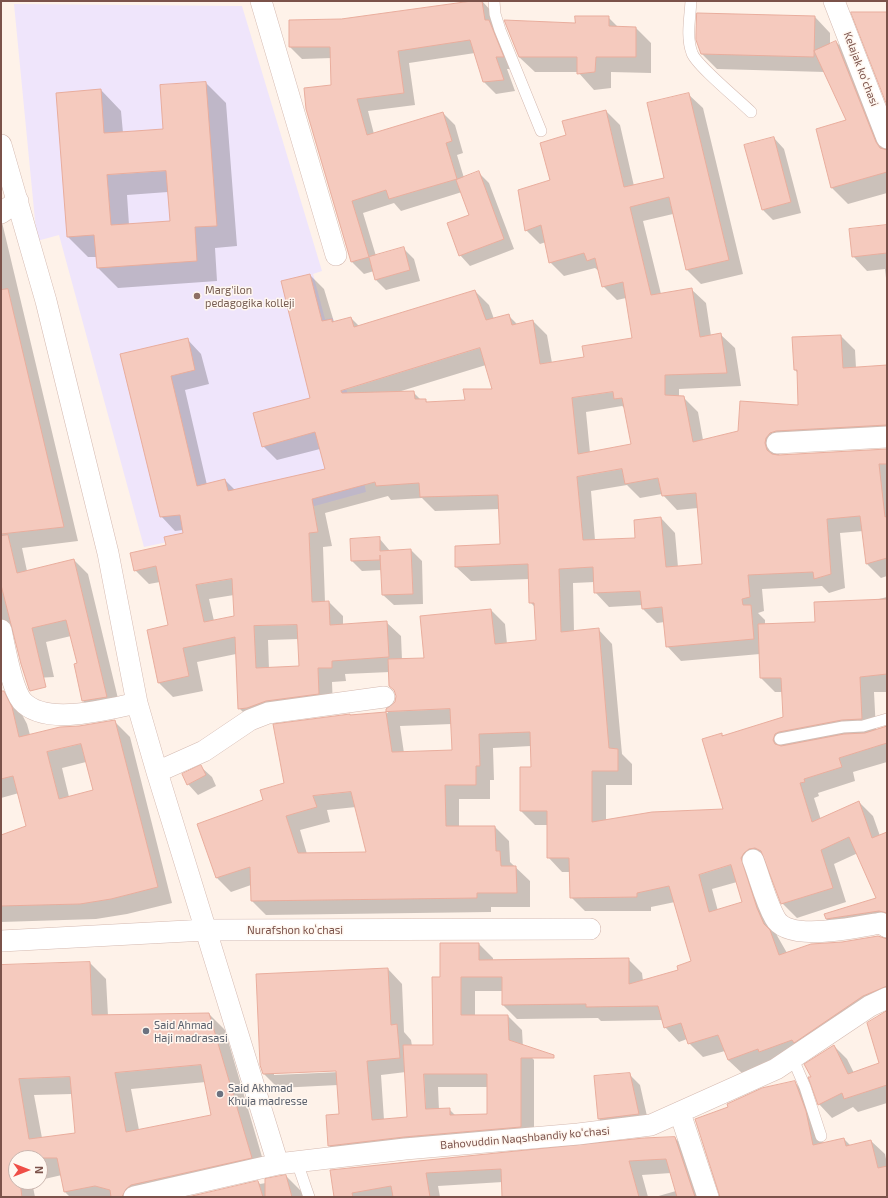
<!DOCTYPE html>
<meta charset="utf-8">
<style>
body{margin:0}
#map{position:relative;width:888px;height:1198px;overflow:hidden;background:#fef2e9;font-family:"Exo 2",sans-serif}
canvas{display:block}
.frame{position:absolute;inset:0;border:2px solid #7b524a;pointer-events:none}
.north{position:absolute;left:8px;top:1150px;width:40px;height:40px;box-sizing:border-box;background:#fff7f0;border:1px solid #cab5ae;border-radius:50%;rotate:90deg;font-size:11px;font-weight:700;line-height:16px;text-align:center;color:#7b524a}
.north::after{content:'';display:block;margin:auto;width:14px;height:18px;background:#ef4e47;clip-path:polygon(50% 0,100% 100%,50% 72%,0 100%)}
</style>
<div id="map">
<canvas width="888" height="1198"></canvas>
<div class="frame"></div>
<div class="north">N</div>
</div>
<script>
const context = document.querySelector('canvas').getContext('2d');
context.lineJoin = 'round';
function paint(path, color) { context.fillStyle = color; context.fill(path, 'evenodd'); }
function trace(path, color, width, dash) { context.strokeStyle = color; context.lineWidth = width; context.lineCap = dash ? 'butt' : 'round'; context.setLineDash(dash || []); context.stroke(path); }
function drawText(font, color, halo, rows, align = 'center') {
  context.font = font + ' "Exo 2",sans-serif'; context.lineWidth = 3; context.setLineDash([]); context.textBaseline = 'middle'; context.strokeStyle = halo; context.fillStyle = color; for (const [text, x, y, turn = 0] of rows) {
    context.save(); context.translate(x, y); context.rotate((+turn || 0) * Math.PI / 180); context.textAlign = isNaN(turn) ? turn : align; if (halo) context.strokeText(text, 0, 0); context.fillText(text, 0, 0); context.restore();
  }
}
paint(new Path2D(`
 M14 4 242 6 322 271 313 274 325 319 333 318 366 492 238 527 144 547 59 235 37 241Z`), '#efe5fb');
paint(new Path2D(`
 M482 1 493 13 515 69H507L515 91 496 94 484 82 475 53 409 63 415 105 368 111 374 134 443 113 455 125 463 153 457 155 464 178 479 173 489 183 514 249 470 266 460 255 470 215 462 192 401 211 394 203 363 213 376 256 403 248 414 259 420 281 386 290 376 280 374 271 364 274 352 262 307 109 332 86V58L302 59 290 47V21L341 20Z
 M608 17 618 27 636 28 651 43V73L611 72V88L594 90 578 72H535L519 57 576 24Z
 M815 17 830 33V45L836 42 853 58 887 147V193L848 204 831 187 848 121 825 72 717 69 701 53Z
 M206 83 226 103 237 246 215 248 217 281 118 288 98 268 97 257H88L68 237 101 90 121 111 123 133 164 130ZM168 192 171 222 129 225 127 195Z
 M688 94 703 108 743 274 701 284 687 270 673 214 643 221 661 294 691 289 706 303 711 336 720 334 735 348 741 386 679 389V397H683L698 412 703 440 739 432 799 406 798 373 795 370 841 336 855 350 856 368 887 366V440L780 452 779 456 887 450V576L881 578 867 564 863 531 840 533 845 588 829 593 822 586 762 589 764 611 758 613 765 620V625L816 623 871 601 887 597V692H874L876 731 887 727V762L853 772 855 781 818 793 819 796 814 798 821 820 859 802 873 816 880 836 887 833V926L841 933 826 919 877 898 858 853 834 864 846 902 797 918 782 903 766 862H764L775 932 787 953 887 940V1006L743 1074 728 1060 725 1051 703 1057 689 1043 687 1039 679 1042 665 1027 663 1020 601 1021 598 1018 517 1019 503 1005V991H475V1016H508L522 1030 523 1048 534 1060V1141L343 1160 329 1146 340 1115 338 1085 278 1088 264 1074 388 969 402 984 404 1032 411 1040 412 1046H434L441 978 479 944 493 958V960L628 959 642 973 643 981 679 971 693 962 675 902 651 907V911H585L571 897V872H562L548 857V825H535L521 811 532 768 531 746 493 748 494 780H490V799H459V827H495L509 841 510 862 530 881V907H491V912L266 915 252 901 251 885 231 892 217 878 198 825 264 801 285 784 350 715 351 716 388 713 387 709 396 702 397 696 390 672 345 674 346 681 332 682 333 708 253 722 239 708 236 654 197 662 203 691 173 697 159 683 169 626 160 582 149 584 135 570 184 533 183 530 175 531 161 516 122 355 187 339 201 354 209 384 185 390 207 485 225 480 235 490 326 470 320 449 277 460 263 446 312 399 310 275 324 289 334 322 351 318 359 326 475 291 489 305 494 319 509 316 518 325 533 321 547 335 552 363 585 358 633 339 626 298 617 300 603 286 600 272 595 268 564 276 550 262 546 242 540 244 526 230 551 181 567 135 606 111 620 125 634 186 665 178ZM486 365 493 390 466 401 428 403 425 400H421L413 392H398ZM622 406 626 409 632 445 590 453 586 412ZM627 485 640 498 662 494 677 510 698 508 703 565 678 567 675 533 661 518 636 539 595 540 591 491ZM388 496 391 500 422 498 435 511 500 509 501 545 456 567 471 581 530 579V602L535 607 537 641 507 644 505 624 491 610 425 659 402 660 401 636 386 622 343 625V616L329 602H325L323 547 332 546 325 513ZM595 582V592L609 607 643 605V609L657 623 665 622 667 646 681 661 760 654 761 678 775 692H783L784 717 724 736 721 734 725 810 606 821V785H632V764L622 754 612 644 598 629 574 632 573 583ZM234 595 235 617 214 621 209 599ZM299 639 300 667 269 669 268 640ZM452 724 453 751 404 753 400 726ZM356 807 367 853 307 854 300 830 330 822 327 810ZM737 882 744 903 718 911 712 889ZM340 1070 341 1072 274 1075V1073ZM406 1072 408 1118 384 1120 381 1075ZM438 1087H488V1115L456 1116 449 1109 439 1110Z
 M774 138 784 149 801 213 773 220 763 210Z
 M1 218 78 541 22 548 27 571 74 560 88 574 121 711 98 715 83 701 78 664 71 636 46 642 54 677 36 678 14 632 7 635 10 680 1 681Z
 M887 226V287L885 269 867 271 853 256Z
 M379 538 390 551 411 550 422 561 423 604 394 605 383 595 382 570 362 571 352 561Z
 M3 691 18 707 27 724 30 735 114 721 130 737 172 903 127 914 96 919 1 922V836L27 826 19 793 1 798V692ZM86 762 94 791 69 797 62 768Z
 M201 767 212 777 216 786 198 795 188 784Z
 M90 963 106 979 108 1016 209 1014 225 1030 267 1174 136 1197H70L65 1192 62 1175 40 1180V1158H16V1182H32L35 1197H1V966ZM206 1082 213 1116 139 1130 131 1089ZM72 1094 76 1133 42 1138 34 1095Z
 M887 1013V1103L858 1112 853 1107 832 1118 819 1104 812 1077 834 1046 847 1059 854 1073 881 1064Z
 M629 1074 640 1085 649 1125 610 1129 599 1119 595 1077Z
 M794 1082 808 1095 819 1126 823 1144 844 1139 851 1146 871 1141 885 1154 887 1164V1197H721L729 1108Z
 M675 1138 689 1152 704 1197H655L676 1191 671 1173 642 1175 648 1197H602L587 1146Z
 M568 1148 583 1197H503V1182L438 1186 440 1197H336L331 1171 406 1162Z
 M286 1176 303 1193 304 1197H196L258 1182 260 1184 266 1183Z`), '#0003');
const building = new Path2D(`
 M472 1H482L485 20H489L504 57H496L504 80 483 82 470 40 398 51 404 93 357 99 367 135 443 112 452 141 446 143 457 179 389 199 386 190 352 201 369 257 351 262 306 109 304 88 331 85 330 47H289V20L341 19Z
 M851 12H887V105Z
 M697 13 815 16 814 57 701 54 696 40Z
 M575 16H609V26L636 27V57H596L595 72 577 74V57H519L504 20 575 23Z
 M836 41 876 142 880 148 887 150V172L831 188 816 129 846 120 814 51Z
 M206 82 217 226 195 227 197 261 97 268 94 235 67 237 56 93 101 89 104 133 135 131 163 129 160 85ZM166 171 170 221 111 225 107 175Z
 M689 93 729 260 686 270 669 197 630 207 651 295 692 288 700 337 721 333 727 373 665 375V395L684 396 693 442 738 431 740 401 798 405 797 370H794L792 337 841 335 843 368 887 365V425L776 431 770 433 766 438 765 443 767 450 772 454 778 455 887 449V464H879L885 517 887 516V558L866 564 860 516 827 519 831 574 814 579 813 572 748 575 750 597 742 599 743 605H751L754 639 666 647 662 607 642 609 640 591 594 593 593 567 559 569 561 632 599 628 609 748 618 749V771H592V822L652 812 723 809 702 739 722 733V736L783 717 781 678H760L758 624 815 622 814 602 887 599V674L860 677 862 719 842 720 779 732 775 734 773 740 775 744 781 746 844 734 865 733 887 726V743L839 758 842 767 804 779 805 782 800 783 812 822 859 801 872 838 887 832V913L879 911 826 919 824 914 876 898 849 837 821 850 833 888 781 904 761 851 755 848 749 849 744 853 741 858 757 908 764 924 770 930 779 955 811 944 842 942 878 936 887 939V986L863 996 794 1043 792 1040 759 1052 758 1049 728 1060 718 1035 688 1044 681 1023 664 1028 658 1006 586 1007V1004L502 1005V977H461V1015H508L509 1040 554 1055V1058H521V1127L404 1137 328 1146 326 1115 339 1114 336 1071 263 1074 260 1065 256 974 388 968 391 1025 397 1024 400 1058 367 1061 372 1120 407 1117 403 1045H433L432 977H440V943H479V960L629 958V984L678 970 677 966 691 961 669 886 637 893V897L570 898 569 858H547V811H520V767H531L530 732 479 734 480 766H476V785H445L446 826H495L496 851H500L501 866H516L517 893H477V898L251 901 250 867 216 878 197 824 263 800 260 790 284 783 273 724 350 714V715L386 712V709L395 702 396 696 394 690 389 686 388 659 424 658 420 616 491 609 495 644 536 640 534 603H529L528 564 455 567V546L500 544 498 495 420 497 419 483 376 486 375 482 312 499 318 532 309 533 312 602 329 601 330 625 387 621 389 657 332 661V668H318L319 694 266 701 247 708 238 709 235 637 183 648 189 676 158 683 147 630 168 625 156 566 134 571 130 553 166 545 164 537 183 533 180 515 160 517 120 354 188 338 195 370 171 376 197 486 225 479 228 491 325 469 315 432 262 447 253 413 310 398 281 281 310 274 322 321 332 319V322L351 317 354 327 475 290 486 320 509 314 512 325 533 320 540 364 584 357 582 346 632 338 623 282 602 287 595 258 587 261 584 253 549 263 541 225 525 231 518 190 550 180 540 143 566 135 562 121 606 110 624 187 664 178 647 103ZM480 348 492 389H463L465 400 426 402V399H415L414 391 342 393 341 391ZM613 392 614 399 622 398 631 444 578 454 572 398ZM622 469 625 484 658 478 662 496 696 493 702 564 666 567 661 517 634 520 635 538 583 540 577 477ZM232 579 234 616 204 622 196 585ZM297 625 299 666 256 668 254 626ZM450 709 452 750 392 752 386 712ZM351 792 366 852 298 853 286 816 317 807 313 796ZM731 865 742 902 709 912 699 875ZM424 1074H487V1114L450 1115V1108L426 1109Z
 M774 137 791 202 762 210 744 145Z
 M479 171 504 239 459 256 447 223 469 215 456 180Z
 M887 225V253L852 257 849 229Z
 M404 247 410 270 375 280 369 257Z
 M8 289 64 527 1 534V290Z
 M8 535 17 573 74 559 107 697 82 701 74 664 77 663 66 620 32 628 46 687 30 691 29 689 21 664 1 585V536Z
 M380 537V551L411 549 413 594 382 595 380 555V560L351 561 350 539Z
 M1 691H4L12 707 19 737 60 727 79 726 115 720 158 887 111 899 80 904 1 906V835L26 826 13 776 1 779ZM81 744 93 790 59 799 47 752Z
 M201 765 206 775 187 785 182 774Z
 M90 962 92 1015 209 1013 252 1158 131 1185 126 1189 122 1197H111L110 1190 95 1186 64 1192 57 1158H15L16 1182H20L22 1197H1V965ZM201 1065 211 1115 126 1132 115 1073ZM70 1077 75 1133 29 1139 19 1079Z
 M887 1011V1085L844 1099 842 1093 818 1105 808 1077H811L804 1064 834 1045 848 1074 879 1063 867 1023Z
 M630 1073 639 1114 598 1119 594 1076Z
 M795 1081 806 1111 813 1145 844 1138 846 1146 871 1140 878 1168 887 1166V1197H720L695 1119 728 1107 727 1104 762 1088Z
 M675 1137 695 1197H677L666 1159 629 1161 639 1197H502L501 1169 426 1173 430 1197H393L391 1186 352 1193 353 1197H334L330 1170 644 1138Z
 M286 1175 292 1197H265V1179Z
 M258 1181 263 1197H188Z`);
paint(building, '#f5cabe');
trace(building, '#e9ad9d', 1);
const lane = new Path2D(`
 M494 1 495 14 500 30 541 131
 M691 1C690 18 686 37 692 53 696 65 740 101 751 112
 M780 739 843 727 863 726 887 719
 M792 1057 805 1087 821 1136
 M297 1162 309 1197`);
const street = new Path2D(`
 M261 1 336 255
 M834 1 887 138
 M1 145 46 301 108 553 137 703 157 772 278 1164
 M1 213 18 201
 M777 443 887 437
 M1 630C5 648 11 687 22 701 45 727 108 709 137 703
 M157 772 204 751 250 720 268 713 384 697
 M753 860C760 878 765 900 775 918 788 943 857 927 881 923L887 927
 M1 941 206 930 590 929
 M680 1113 708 1197
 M134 1197 278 1164 405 1149 578 1134 651 1125 776 1069 870 1006 887 998`);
trace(lane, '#d4b9b0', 12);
trace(street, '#d4b9b0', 22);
trace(lane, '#fff', 11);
trace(street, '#fff', 21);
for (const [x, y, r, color] of [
 [197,296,4,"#8d6e63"],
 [146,1031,4,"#6b7280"],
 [220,1094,4,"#6b7280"]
]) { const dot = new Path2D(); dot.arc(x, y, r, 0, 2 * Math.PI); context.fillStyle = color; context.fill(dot); trace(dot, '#fff7f0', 1.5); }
drawText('11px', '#7b524a', '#fff7f0', [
 ["Kelajak koʻchasi",861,69,69],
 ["Nurafshon koʻchasi",295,930],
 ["Bahovuddin Naqshbandiy koʻchasi",525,1138,-5]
]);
drawText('11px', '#785e54', '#fff7f0', [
 ["Marg'ilon",205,290],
 ["pedagogika kolleji",205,303]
], 'left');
drawText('11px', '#5b616d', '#fff7f0', [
 ["Said Ahmad",154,1025],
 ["Haji madrasasi",154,1038],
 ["Said Akhmad",228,1088],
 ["Khuja madresse",228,1101]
], 'left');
</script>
